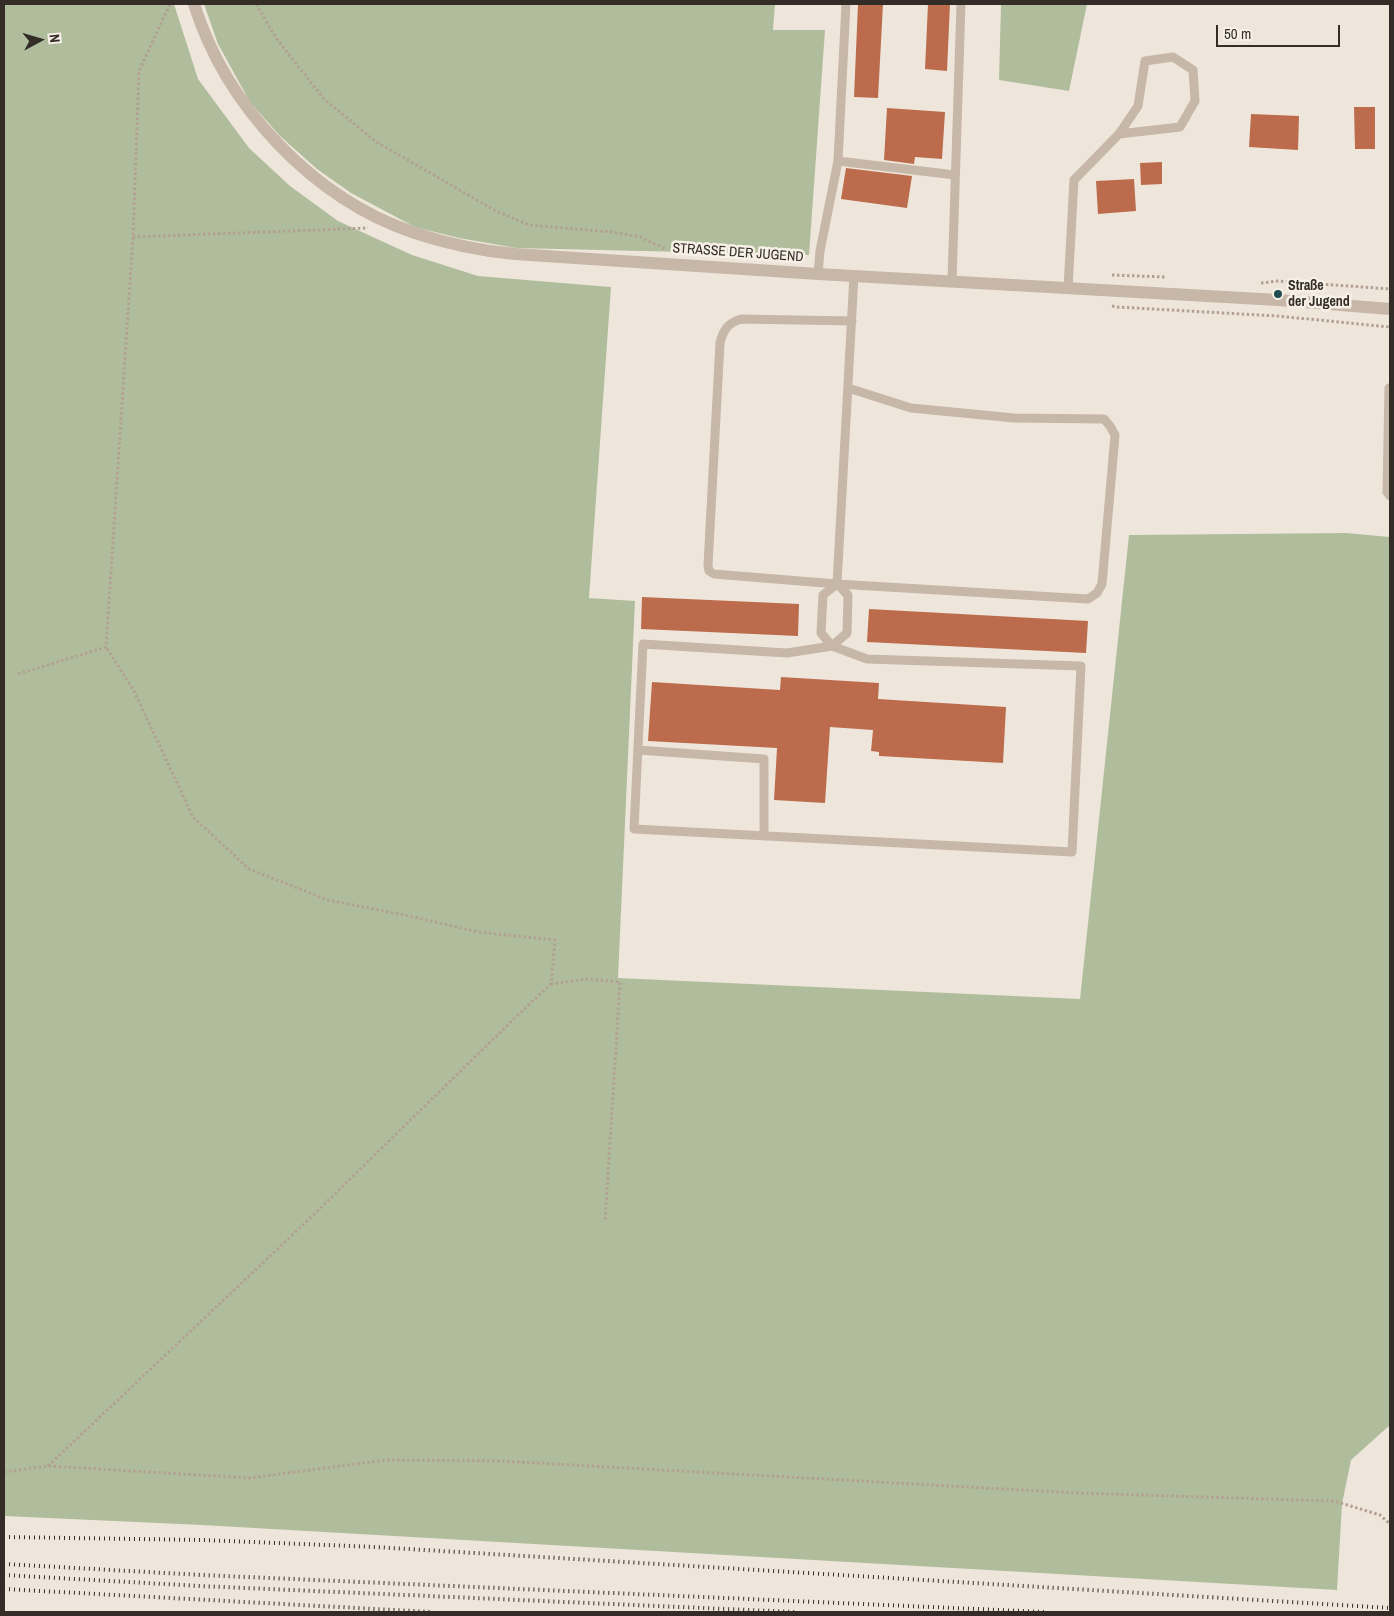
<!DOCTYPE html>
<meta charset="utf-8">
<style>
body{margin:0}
#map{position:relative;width:1394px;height:1616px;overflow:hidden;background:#efe6db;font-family:"Archivo Narrow",sans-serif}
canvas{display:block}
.frame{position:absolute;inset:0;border:5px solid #332c27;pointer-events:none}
.north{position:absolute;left:15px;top:15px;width:50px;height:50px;-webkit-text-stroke:4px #f7f0e6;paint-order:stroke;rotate:84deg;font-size:14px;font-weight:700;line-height:20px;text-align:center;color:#332c27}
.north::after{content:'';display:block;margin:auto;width:18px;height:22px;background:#332c27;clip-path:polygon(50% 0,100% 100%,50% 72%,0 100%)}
.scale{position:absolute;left:1216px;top:25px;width:124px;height:22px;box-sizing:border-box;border:2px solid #332c27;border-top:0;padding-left:6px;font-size:15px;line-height:18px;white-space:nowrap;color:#332c27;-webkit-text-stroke:4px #f7f0e6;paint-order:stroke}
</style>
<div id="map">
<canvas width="1394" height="1616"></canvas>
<div class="frame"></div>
<div class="north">N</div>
<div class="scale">50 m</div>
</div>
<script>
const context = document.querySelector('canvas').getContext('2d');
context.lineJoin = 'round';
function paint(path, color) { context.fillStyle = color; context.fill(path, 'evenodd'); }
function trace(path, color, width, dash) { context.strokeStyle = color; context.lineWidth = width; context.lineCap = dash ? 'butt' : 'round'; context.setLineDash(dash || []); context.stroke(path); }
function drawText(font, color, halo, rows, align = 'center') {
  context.font = font + ' "Archivo Narrow",sans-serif'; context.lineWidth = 5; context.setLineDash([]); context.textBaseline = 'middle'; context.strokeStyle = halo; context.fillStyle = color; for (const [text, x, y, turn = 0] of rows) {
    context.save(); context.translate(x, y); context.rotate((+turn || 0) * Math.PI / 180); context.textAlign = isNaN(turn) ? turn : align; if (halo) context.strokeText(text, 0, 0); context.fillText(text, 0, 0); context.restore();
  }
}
paint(new Path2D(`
 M4 4H174L198 79 249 148 290 186 338 221 412 255 478 276 611 287 589 598 635 601 618 978 1080 999 1129 535 1346 533 1390 537V1425L1351 1460 1342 1504 1337 1590 202 1525 4 1516Z
 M204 4H775L773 30H825L809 255 516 248 459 238 415 227 351 193 317 169 280 136 250 102 218 44Z
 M1001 4H1087L1069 91 999 80Z`), '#b0bd9c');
paint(new Path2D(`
 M858 4H883L878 98 854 97Z
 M928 4H950L947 71 925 69Z
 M1354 107H1375V149H1355Z
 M887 108 945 112 942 159 915 157 914 164 884 160Z
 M1251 114 1299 116 1298 150 1249 147Z
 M1162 162V184L1141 185 1140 163Z
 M846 168 912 176 907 208 841 199Z
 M1134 179 1136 211 1098 214 1096 181Z
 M642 597 799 604 798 636 641 629Z
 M869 609 1088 621 1086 653 867 642Z
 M781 677 879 683 878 699 1006 707 1003 763 879 756V752L871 751 873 730 830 727 825 803 774 800 777 748 648 741 652 682 780 690Z`), '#bc6c4c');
trace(new Path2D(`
 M256 4 276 38 324 99 375 141 496 211 529 225 612 232 640 237 665 249
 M133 237 368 228
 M1112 275 1165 277
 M1261 283 1278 281 1390 289
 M1112 306 1117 307 1277 316 1390 327
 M18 674 106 647 133 237 139 71 170 4
 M551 984 587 979 620 982 605 1222
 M48 1466 305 1223 519 1014 551 984 555 940 478 932 409 916 328 900 249 869 193 817 134 691 106 647
 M4 1472 48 1466 250 1478 386 1460 500 1461 1076 1493 1334 1501 1380 1515 1390 1524`), '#b2a192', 3, [2.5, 2.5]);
trace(new Path2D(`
 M838 161 955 175
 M818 274 820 251 838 161 846 4
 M952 280 961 4
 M1068 288 1074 180 1119 134 1180 127 1195 101 1193 70 1173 57 1145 61 1138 106 1119 134
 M848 388 911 408 1014 418 1104 419 1110 426 1115 435 1102 584 1097 593 1088 599 837 584 714 574 709 571 708 565 720 343C723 330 728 323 741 319L852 321
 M1389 388 1387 492 1390 496
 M837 584 848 595 847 633 832 646 821 633 823 595 837 584 854 275
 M643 644 787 653 832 646 867 659 1081 666 1072 852 634 829Z
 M638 750 764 759V836`), '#c6b7a8', 9);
trace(new Path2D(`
 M194 4C226 106 313 199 415 233 448 244 481 251 515 254L818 274 1278 300 1390 309`), '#c6b7a8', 12);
trace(new Path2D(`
 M4 1537 203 1540 375 1547 1390 1608
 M4 1564 201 1575 1045 1612
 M4 1575 200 1586 795 1612
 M4 1589 431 1612`), '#332c27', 4, [1, 4]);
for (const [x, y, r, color] of [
 [1278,294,5,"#204c51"]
]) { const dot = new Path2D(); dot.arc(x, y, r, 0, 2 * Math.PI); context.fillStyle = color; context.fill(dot); trace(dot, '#f7f0e6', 2); }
drawText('14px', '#332c27', '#f7f0e6', [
 ["STRASSE DER JUGEND",738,253,4]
]);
drawText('bold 14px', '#332c27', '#f7f0e6', [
 ["Straße",1288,286],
 ["der Jugend",1288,302]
], 'left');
</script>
